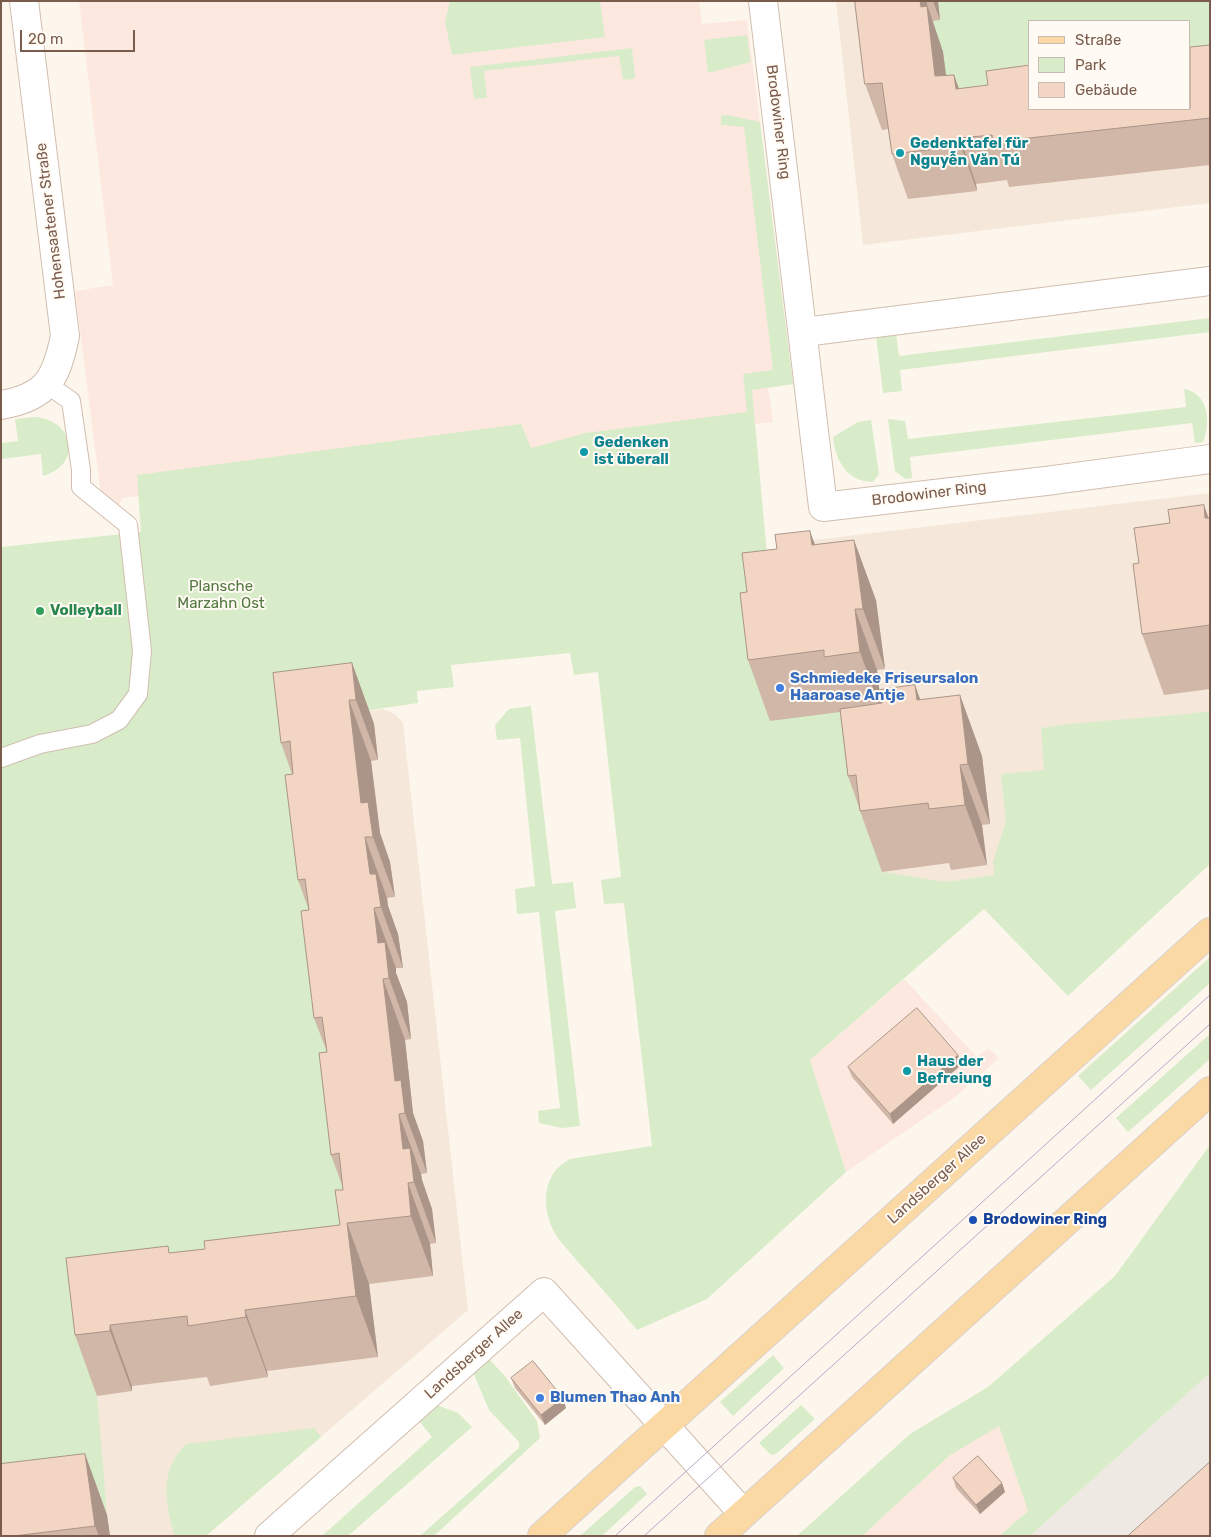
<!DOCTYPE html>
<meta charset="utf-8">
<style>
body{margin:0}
#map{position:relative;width:1211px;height:1537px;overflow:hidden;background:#fdf6ec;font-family:Rubik,sans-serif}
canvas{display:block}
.frame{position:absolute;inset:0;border:2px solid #7a5c4d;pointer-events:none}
.legend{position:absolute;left:1028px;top:20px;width:162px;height:90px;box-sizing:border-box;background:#fffaf3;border:1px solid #cabbb1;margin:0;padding:6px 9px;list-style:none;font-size:15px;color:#7a5c4d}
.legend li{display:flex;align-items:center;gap:10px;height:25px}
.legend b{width:25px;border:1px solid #cabbb1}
.scale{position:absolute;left:20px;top:30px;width:115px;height:22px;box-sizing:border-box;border:2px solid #7a5c4d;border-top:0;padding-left:6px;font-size:15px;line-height:18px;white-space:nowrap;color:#7a5c4d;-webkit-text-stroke:4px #fffaf3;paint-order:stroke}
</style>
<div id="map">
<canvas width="1211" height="1537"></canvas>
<div class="frame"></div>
<ul class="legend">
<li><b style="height:6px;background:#fbd9a5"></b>Straße</li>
<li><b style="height:14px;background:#d8ecc9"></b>Park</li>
<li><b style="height:14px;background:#f3d5c3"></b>Gebäude</li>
</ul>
<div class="scale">20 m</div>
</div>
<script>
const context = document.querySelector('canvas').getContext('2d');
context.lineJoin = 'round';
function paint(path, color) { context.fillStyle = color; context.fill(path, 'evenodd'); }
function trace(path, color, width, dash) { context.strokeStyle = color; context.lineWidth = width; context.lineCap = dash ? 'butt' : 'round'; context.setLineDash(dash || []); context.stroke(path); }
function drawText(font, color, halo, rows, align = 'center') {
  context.font = font + ' Rubik,sans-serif'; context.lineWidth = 4; context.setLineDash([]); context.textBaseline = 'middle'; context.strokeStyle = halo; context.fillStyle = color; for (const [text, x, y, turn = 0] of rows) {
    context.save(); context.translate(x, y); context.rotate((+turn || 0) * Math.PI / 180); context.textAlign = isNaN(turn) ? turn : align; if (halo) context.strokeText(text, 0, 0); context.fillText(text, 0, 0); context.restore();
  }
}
paint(new Path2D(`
 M836 1H1210V203L863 245ZM1030 21H1190V109H1030Z
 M1210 493V771L1055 869 867 915 788 543Z
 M383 709 395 714 403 723 468 1310 206 1536H1V1466L243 727Z`), '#f5e8da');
paint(new Path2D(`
 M79 1H699L702 24 747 20 793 384 768 388 773 422 122 498 112 521 104 519 75 291 113 285Z
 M904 979 977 1057 988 1048 999 1058 955 1097 846 1172 810 1060Z
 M999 1425 1028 1511 999 1536H862L949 1456Z`), '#fde8e0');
paint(new Path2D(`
 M1210 1373V1536H1030Z`), '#efe9e4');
paint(new Path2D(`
 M450 1H600L605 37 452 55 445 22Z
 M938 1H1210V92L1190 95V21H1030V109L952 122 937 52 933 21 940 19Z
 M747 35 751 62 708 73 704 40Z
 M632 48 635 77 632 80 623 79 619 56 484 71 487 98 474 99 470 67Z
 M728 115 760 122 793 384 752 390 768 566 846 711 882 872 946 882 995 875 993 862 1006 821 1001 774 1044 770 1041 728C1097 719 1154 719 1210 711V864L1068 996 984 909 810 1060 846 1172 707 1299 637 1330C618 1307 599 1285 579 1263 571 1252 559 1242 553 1230 541 1204 543 1173 570 1159L652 1146 624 903 604 904 601 880 621 877 598 672 574 675 570 653 451 665 454 687 417 691 418 703 364 711 361 1214 97 1396 107 1515 1 1528V547L141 532 137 475 521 424 531 448 586 433 747 412 743 374 773 370 744 127 721 125V116Z
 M1210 318V332L900 370 902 391 883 393 876 336 896 333 899 356Z
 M1184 389C1209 393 1211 423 1203 442L1195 443 1192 423 910 457 912 478 905 479 895 471 888 419 905 421 908 439 1186 407Z
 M35 417C76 421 82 465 43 476L41 454 1 459V443L18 441 15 419Z
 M871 420 879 474 873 482C847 482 835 460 833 437L858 422Z
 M531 706 552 884 573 882 576 908 555 911 580 1126 562 1128 539 1123 538 1111 560 1108 539 912 517 914 515 889 535 886 520 738 497 740 495 725 509 709Z
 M1210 957V983L1091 1090 1078 1076Z
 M1210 1034V1059L1128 1132 1116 1118Z
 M1210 1145V1373L1030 1536H999L1028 1511 999 1426 949 1456 862 1536H797L910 1434 988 1387 1115 1276Z
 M773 1355 784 1368 733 1416 720 1402Z
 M488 1358 504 1375 537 1421 540 1438 434 1536H420L519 1448V1442L489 1410 473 1372Z
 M437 1405 458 1413 472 1427 348 1536H322L432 1437 419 1421Z
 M801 1405 815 1419 776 1454 771 1455 759 1443Z
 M314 1428 321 1437 206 1536H174C166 1500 158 1473 186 1444Z
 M640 1486 647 1494 602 1536H580L635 1487Z`), '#d8ecc9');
const lane = new Path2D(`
 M1 758 40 744 92 734 119 720 138 694 142 651 128 525 81 487V470L71 401 48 385`);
const street = new Path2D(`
 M763 1 823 507 1046 481 1210 459
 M804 332 1210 281
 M1 405C47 397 56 379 65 336L24 1
 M269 1536 544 1292 743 1513`);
const primary = new Path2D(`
 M542 1536 1210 932
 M719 1536 1210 1091`);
trace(lane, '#d1beb0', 20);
trace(street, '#d1beb0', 30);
trace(primary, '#dad1cd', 30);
trace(lane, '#fff', 18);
trace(street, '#fff', 28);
trace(primary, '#fbd9a5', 28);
trace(new Path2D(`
 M615 1536 1210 995
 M644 1536 1210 1024`), '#b9a8c9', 1);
paint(new Path2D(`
 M855 1H938L940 20 933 21 934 25 943 52 946 75H954L959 89 1030 109 1210 45V165L1009 187 1007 180 976 184 977 191 908 199 892 154 888 129 882 130 865 84Z
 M1208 518H1210V689L1164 695 1142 634 1139 563Z
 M815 545 876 600 885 669 877 670 881 703 915 685 920 700 982 756 990 824 982 825 987 865 951 870 949 863 882 872 860 811 859 807 848 776 840 712 770 721 748 660 747 592Z
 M352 663 374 724 378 760 371 761 380 833 390 862 395 897 387 898 388 906 398 934 403 968H396V973L407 1002 411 1039 405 1040 413 1113 423 1141 427 1173 421 1174 422 1180 432 1209 436 1243 430 1244 433 1276 369 1284 378 1357 267 1371 268 1377 210 1386 207 1377 132 1386V1391L97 1396 75 1335 171 1253 205 1249 340 1225 343 1190 342 1185 331 1155 327 1052 314 1018 309 910 298 880 292 774 281 743Z
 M958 1055 961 1065 893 1124 852 1077 848 1067Z
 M511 1378 566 1408 545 1425 515 1388Z
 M85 1454 107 1515 110 1536H1Z
 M953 1478 1002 1483 1005 1492 980 1514 956 1488Z`), '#d1b7a8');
paint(new Path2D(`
 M920 1H926L943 52 952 122 935 76Z
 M933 1H938L940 20Z
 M954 75 970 120 956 89Z
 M960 138 976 184 977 191 961 146Z
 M1204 505 1210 522 1205 518Z
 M810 531 832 591 812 545Z
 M854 540 876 600 885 669 863 609Z
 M855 609 877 670 882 713 860 652Z
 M352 663 374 724 378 760 356 700Z
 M915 685 937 746 917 700Z
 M960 695 982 756 990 824 968 764Z
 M349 700 371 761 380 833 390 862 395 897 373 837 361 803Z
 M960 765 982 825 987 865 965 805Z
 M365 837 387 898 388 906 398 934 403 968 381 907 370 874Z
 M374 908 396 968V973L407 1002 411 1039 389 978 378 943Z
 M383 979 405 1040 413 1113 423 1141 427 1173 405 1113 395 1081Z
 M958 1055 961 1065 893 1124 890 1114Z
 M399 1114 421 1174 422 1180 432 1209 436 1243 414 1182 403 1149Z
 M408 1183 430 1244 433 1276 411 1216Z
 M347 1223 369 1284 378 1357 356 1296Z
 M245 1310 267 1371 268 1377 246 1317Z
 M110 1325 132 1386V1391L110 1331Z
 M563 1398 566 1408 545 1425 541 1415Z
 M85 1454 107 1515 110 1536H99L95 1526Z
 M1002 1483 1005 1492 980 1514 976 1505Z`), '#aa9588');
const building = new Path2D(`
 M855 1H920L921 7 927 6 935 76 954 75 956 89 988 85 986 71 1030 65V109H1190V47L1210 45V118L993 142 992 135 960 138 961 146 892 154 882 83 865 84Z
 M1204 505 1205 518H1210V625L1142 634 1133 564 1139 563 1134 528 1170 523 1168 510Z
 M810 531 812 545 854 540 863 609H855L860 652 824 657V650L748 660 740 593 747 592 742 553 777 549 775 535Z
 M352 663 356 700H349L361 803 368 802 373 837H365L370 874H376L381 907 374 908 378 943 385 942 389 978 383 979 395 1081 401 1080 405 1113 399 1114 403 1149 410 1148 414 1182 408 1183 411 1216 347 1223 356 1296 245 1310 246 1317 188 1326 187 1316 110 1325V1331L75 1335 66 1258 168 1246 169 1253 205 1249 204 1241 340 1225 335 1190H343L339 1153 331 1155 319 1053 327 1052 322 1017 314 1018 301 911 309 910 305 879 298 880 285 775 293 774 290 741 281 743 273 673Z
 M915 685 917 700 960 695 968 764 960 765 965 805 929 809 928 803 860 811 856 775 848 776 840 709 882 703 880 690Z
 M917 1008 958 1055 890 1114 848 1067Z
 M533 1361 563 1398 541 1415 511 1378Z
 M85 1454 95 1526 14 1536H1V1464Z
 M978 1456 1002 1483 976 1505 953 1478Z
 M1210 1462V1536H1128Z`);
paint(building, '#f3d5c3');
trace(building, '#aa9588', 1);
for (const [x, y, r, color] of [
 [900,153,5,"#0f9aa8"],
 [584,452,5,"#0f9aa8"],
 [40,611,5,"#2e9e5b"],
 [780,688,5,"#3f7fe0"],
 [907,1071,5,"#0f9aa8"],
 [973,1220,5,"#1a4fb4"],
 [540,1398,5,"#3f7fe0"]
]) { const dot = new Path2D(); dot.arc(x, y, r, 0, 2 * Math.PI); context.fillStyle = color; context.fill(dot); trace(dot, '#fffaf3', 2); }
drawText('15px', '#7a5c4d', '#fffaf3', [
 ["Brodowiner Ring",778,122,83],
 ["Hohensaatener Straße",51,221,-97],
 ["Brodowiner Ring",929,494,-7],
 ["Landsberger Allee",937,1179,-42],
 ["Landsberger Allee",474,1354,-42]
]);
drawText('bold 15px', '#0d838f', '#fffaf3', [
 ["Gedenktafel für",910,144],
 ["Nguyễn Văn Tú",910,161],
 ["Gedenken",594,443],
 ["ist überall",594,460],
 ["Haus der",917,1062],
 ["Befreiung",917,1079]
], 'left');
drawText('15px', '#537a41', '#fffaf3', [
 ["Plansche",221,587],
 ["Marzahn Ost",221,604]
]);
drawText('bold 15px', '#27864d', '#fffaf3', [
 ["Volleyball",50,611]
], 'left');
drawText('bold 15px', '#366cbe', '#fffaf3', [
 ["Schmiedeke Friseursalon",790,679],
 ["Haaroase Antje",790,696],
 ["Blumen Thao Anh",550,1398]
], 'left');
drawText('bold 15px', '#164399', '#fffaf3', [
 ["Brodowiner Ring",983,1220]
], 'left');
</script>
